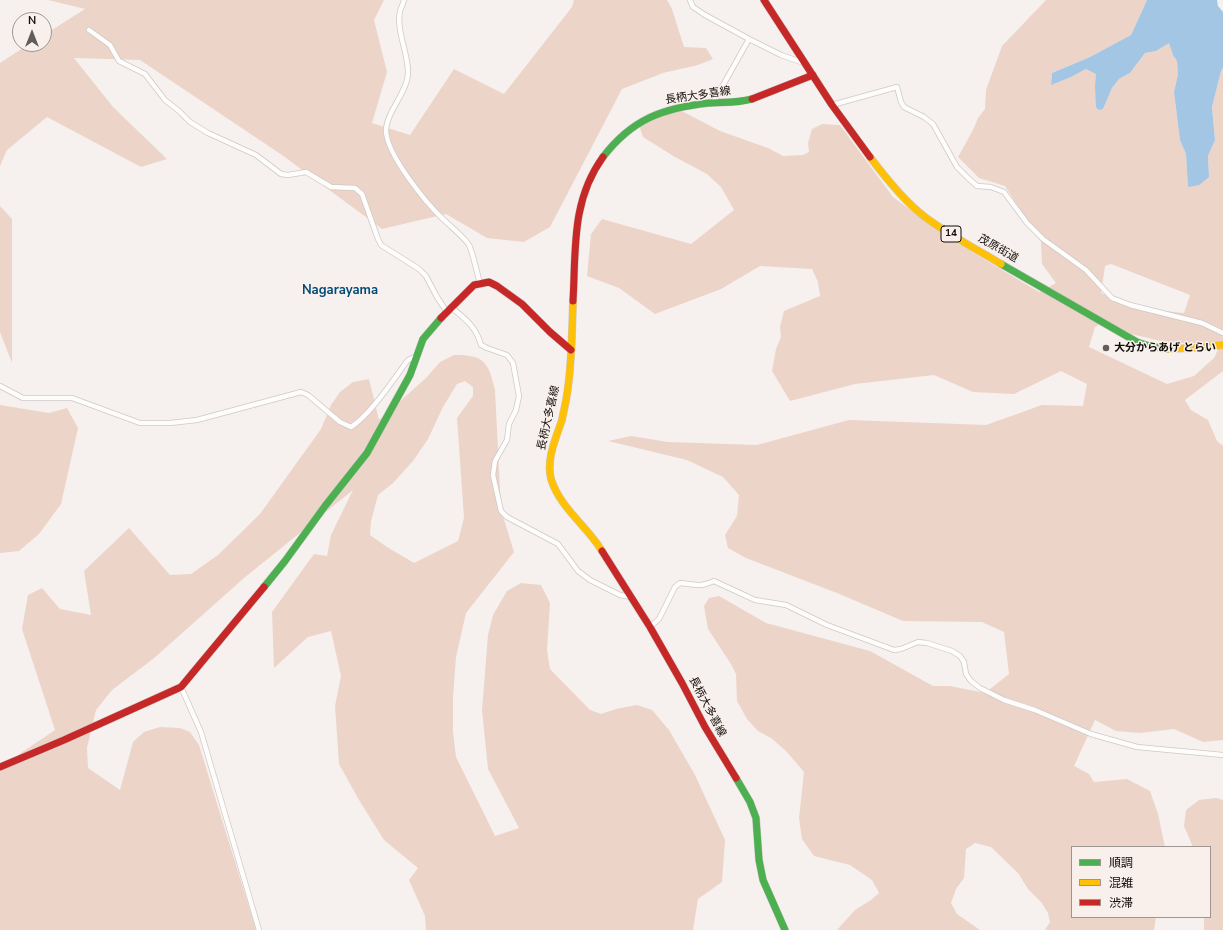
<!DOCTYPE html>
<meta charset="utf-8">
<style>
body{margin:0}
#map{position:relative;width:1223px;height:930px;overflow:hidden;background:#f6f1ee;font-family:"Nunito Sans","Noto Sans JP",sans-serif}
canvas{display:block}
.legend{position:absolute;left:1071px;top:846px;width:140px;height:72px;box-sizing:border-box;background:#f9f0eb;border:1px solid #9c9591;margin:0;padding:5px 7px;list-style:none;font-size:12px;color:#100d0b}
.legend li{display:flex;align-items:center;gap:8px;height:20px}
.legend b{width:20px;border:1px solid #9c9591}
.north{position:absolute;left:12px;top:12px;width:40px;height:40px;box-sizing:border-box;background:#f9f0eb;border:1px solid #9c9591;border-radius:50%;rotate:0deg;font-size:11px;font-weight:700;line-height:16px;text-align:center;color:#100d0b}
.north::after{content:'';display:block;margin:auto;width:14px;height:18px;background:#605d5a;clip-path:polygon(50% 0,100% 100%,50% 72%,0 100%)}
</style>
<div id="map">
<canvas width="1223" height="930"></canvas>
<ul class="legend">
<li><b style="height:5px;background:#4caf50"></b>順調</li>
<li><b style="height:5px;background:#ffc107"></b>混雑</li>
<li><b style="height:5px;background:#c62828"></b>渋滞</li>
</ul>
<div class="north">N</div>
</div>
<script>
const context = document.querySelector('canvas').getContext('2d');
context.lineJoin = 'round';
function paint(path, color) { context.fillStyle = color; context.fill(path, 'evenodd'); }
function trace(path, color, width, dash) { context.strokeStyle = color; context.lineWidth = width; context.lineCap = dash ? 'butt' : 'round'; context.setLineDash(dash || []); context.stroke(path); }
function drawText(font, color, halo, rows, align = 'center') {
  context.font = font + ' "Nunito Sans","Noto Sans JP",sans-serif'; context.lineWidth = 3; context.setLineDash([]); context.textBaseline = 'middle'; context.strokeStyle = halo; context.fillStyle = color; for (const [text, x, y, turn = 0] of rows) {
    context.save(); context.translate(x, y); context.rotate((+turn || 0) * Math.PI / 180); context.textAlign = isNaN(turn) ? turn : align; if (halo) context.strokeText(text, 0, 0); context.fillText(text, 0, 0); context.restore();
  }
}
paint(new Path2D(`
 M48 0H384L374 20 387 72 372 123 410 135 454 69 504 94 572 7 574 0H667L672 9 684 47 706 48 713 59 698 65 663 73 622 89 550 227 524 242 487 238 446 214 382 229 282 155 140 60 74 58 113 107 167 159 141 167 47 117 7 150 0 166V63L29 44H44V35L85 9Z
 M1046 0H1147L1131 35 1090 57 1052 73 1051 84 1071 77 1086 69 1097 74 1095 86 1103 109 1112 88 1119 79 1130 73 1145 53 1156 51 1169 42 1173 55 1177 60 1178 74 1174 92 1180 140 1186 154 1188 187 1209 177 1208 156 1215 140 1212 107 1221 71 1223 68V371L1185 400 1191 410 1208 420 1217 441 1223 446V740L1203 742 1174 729 1140 733 1116 731 1095 720 1074 766 1089 774 1094 782 1127 779 1150 791 1158 814 1165 847H1072V917H1156L1154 930H1045L1050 922 1048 913 1041 902 1028 889 1018 873 991 847 975 843 966 849 964 878 956 889 951 903 957 914 980 930H837L855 910 871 900 879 893 872 880 850 865 814 856 802 839 799 818 804 772 786 751 771 738 758 731 747 719 737 701 736 674 731 664 708 629 704 606 709 598 719 596 766 623 870 651 933 686H950L985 693 1009 674 1004 632 982 622 903 621 837 593 746 558 728 548 725 535 737 516 739 495 723 477 687 460 608 441 631 436 668 442 757 445 849 420 986 425 1042 405 1083 406 1087 384 1061 371 1014 394 973 392 934 375 855 384 790 401 772 371 776 349 781 337 780 327 784 311 820 296 818 282 812 269 760 266 721 289 655 314 619 288 587 276 591 234 602 219 691 244 734 210 721 187 707 174 675 157 643 137 639 125 676 108 720 131 768 148 783 156 803 155 809 152 808 143 812 129 822 124 840 125 893 197 952 240 1039 292 1056 283 1042 264 1041 242 1005 186 979 178 958 157 974 128 978 118 985 109 986 90 1002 46ZM1111 264 1190 295 1184 313 1135 308 1101 293 1105 266ZM1106 321 1131 334 1169 343H1221L1214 358 1194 376 1167 384 1089 347 1095 327Z
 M0 206 12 219V363L0 332Z
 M454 355C484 355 488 361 495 390L501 510 514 552 466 613 456 657 453 698V732L456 757 495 836 519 828 488 769 482 710 488 635 493 615 507 591 521 583 541 585 550 603 547 650 550 669 590 710 601 714 616 709 637 705 652 710 669 730 695 775 725 840 722 882 698 899 693 930H426L425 916 409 880 418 868 384 840 359 800 339 764 335 706 341 676 331 631 308 637 274 668 272 612 314 554 327 556 331 535 353 490 244 578 153 659 112 690 96 710 87 748 88 768 120 790 133 742 144 732 160 727 180 728 190 732 199 745 256 930H0V767L55 730 22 629 28 595 42 588 60 609 91 615 84 571 129 528 170 575 191 574 218 555 260 514 321 429 331 405 340 392 353 382 369 379 379 420 426 378 440 362ZM465 381 473 387V396L457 418 464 518 458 541 414 563 387 547 370 535 371 521 378 495 393 483 413 461 428 439 443 407 457 384Z
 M0 405 49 413 67 408 78 428 61 504 39 534 19 551 0 553Z
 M1216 798 1223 800V930H1204V917H1210V847H1193L1184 826 1186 810 1199 800Z`), '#edd4c8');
paint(new Path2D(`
 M1147 0H1217L1218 6 1223 12V68L1221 71 1212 107 1215 140 1208 156 1209 177 1199 185 1188 187 1186 154 1180 140 1174 92 1178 74 1177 61 1173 55 1169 43 1156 51 1145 53 1130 73 1119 79 1112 88 1103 109 1099 110 1096 107 1095 86 1096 74 1086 69 1071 77 1051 85 1052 73 1090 57 1131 35Z`), '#a2c6e4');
const street = new Path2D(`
 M404 0C403 4 401 8 400 11 396 31 408 52 408 72 408 92 386 112 386 131 387 155 426 203 443 219 450 226 465 238 469 245 473 253 477 274 480 283
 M690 0 693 7 705 15 749 39 781 55 804 63
 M89 30 110 45 119 61 145 74 165 100 179 111 190 122 208 133 256 155 281 174 288 175 306 172 331 187 355 188 362 194 378 239 381 245 419 269 426 276 437 297 447 312
 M713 103 749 39
 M832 105 897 87 901 102 904 107 924 117 933 124 957 167 968 178 977 186 991 187 1004 192 1027 223 1043 239 1086 270 1112 298 1130 305 1202 323 1223 333
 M451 307C465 319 476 326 481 345L487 348 507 355 513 363 519 396 516 410 509 424 507 440 495 461 493 475 501 511 507 517 558 544 578 571 590 580 620 595 631 597
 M0 386 23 398H72L140 423H170L197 420 301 392 308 395 340 422 351 427C371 414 393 380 408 360L417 356
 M650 627 659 619 675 587 680 583C696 584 698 588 714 581L755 600 786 605 827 625 894 650 901 649 918 642 927 643 952 651 960 656 964 662 966 674 971 681 980 688 1004 700 1035 710 1091 734 1137 747 1223 755
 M181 687 201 732 259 930`);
const fast = new Path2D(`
 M603 157C632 119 663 108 709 103 723 102 737 103 752 99
 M1001 264 1137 342 1149 346 1167 349
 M264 587 285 561 325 506 367 453 410 375 423 339 441 318
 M736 778 750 802 756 818 759 860 763 880 785 930`);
const slow = new Path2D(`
 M870 157C885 177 905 202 925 217 949 235 976 249 1001 264
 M573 301C572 330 572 359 568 387 567 398 564 409 562 420 556 438 546 459 551 479 560 508 587 526 602 551
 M1167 349 1191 348 1223 345`);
const jam = new Path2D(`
 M764 0 832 105 870 157
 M752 99 813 75
 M573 301C576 250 571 201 603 157
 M441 318 474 285 489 282 497 286 522 304 550 332 571 350
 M602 551 650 627 682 683 705 727 736 778
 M0 767 64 740 181 687 264 587`);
trace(street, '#cdc9c8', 6);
trace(fast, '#cdc9c8', 8);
trace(slow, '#cdc9c8', 8);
trace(jam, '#cdc9c8', 8);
trace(street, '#fefdfc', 4.5);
trace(fast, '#4caf50', 7);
trace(slow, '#ffc107', 7);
trace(jam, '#c62828', 7);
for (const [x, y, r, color] of [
 [1106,348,4,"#605d5a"]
]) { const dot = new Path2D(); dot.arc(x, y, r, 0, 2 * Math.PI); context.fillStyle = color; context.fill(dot); trace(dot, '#f9f0eb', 1.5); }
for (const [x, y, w] of [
 [951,234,20]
]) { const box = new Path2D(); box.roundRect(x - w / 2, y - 8, w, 16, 3); context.fillStyle = '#f9f0eb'; context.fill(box); trace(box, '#100d0b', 1); }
drawText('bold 10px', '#100d0b', null, [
 ["14",951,234]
]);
drawText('11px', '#100d0b', '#f9f0eb', [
 ["長柄大多喜線",698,96,-8],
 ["茂原街道",998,249,30],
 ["長柄大多喜線",549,418,-77],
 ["長柄大多喜線",707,707,62]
]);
drawText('bold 11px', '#100d0b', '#f9f0eb', [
 ["大分からあげ とらい",1114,348]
], 'left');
drawText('bold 13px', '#014a78', '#f9f0eb', [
 ["Nagarayama",340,291]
]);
</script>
